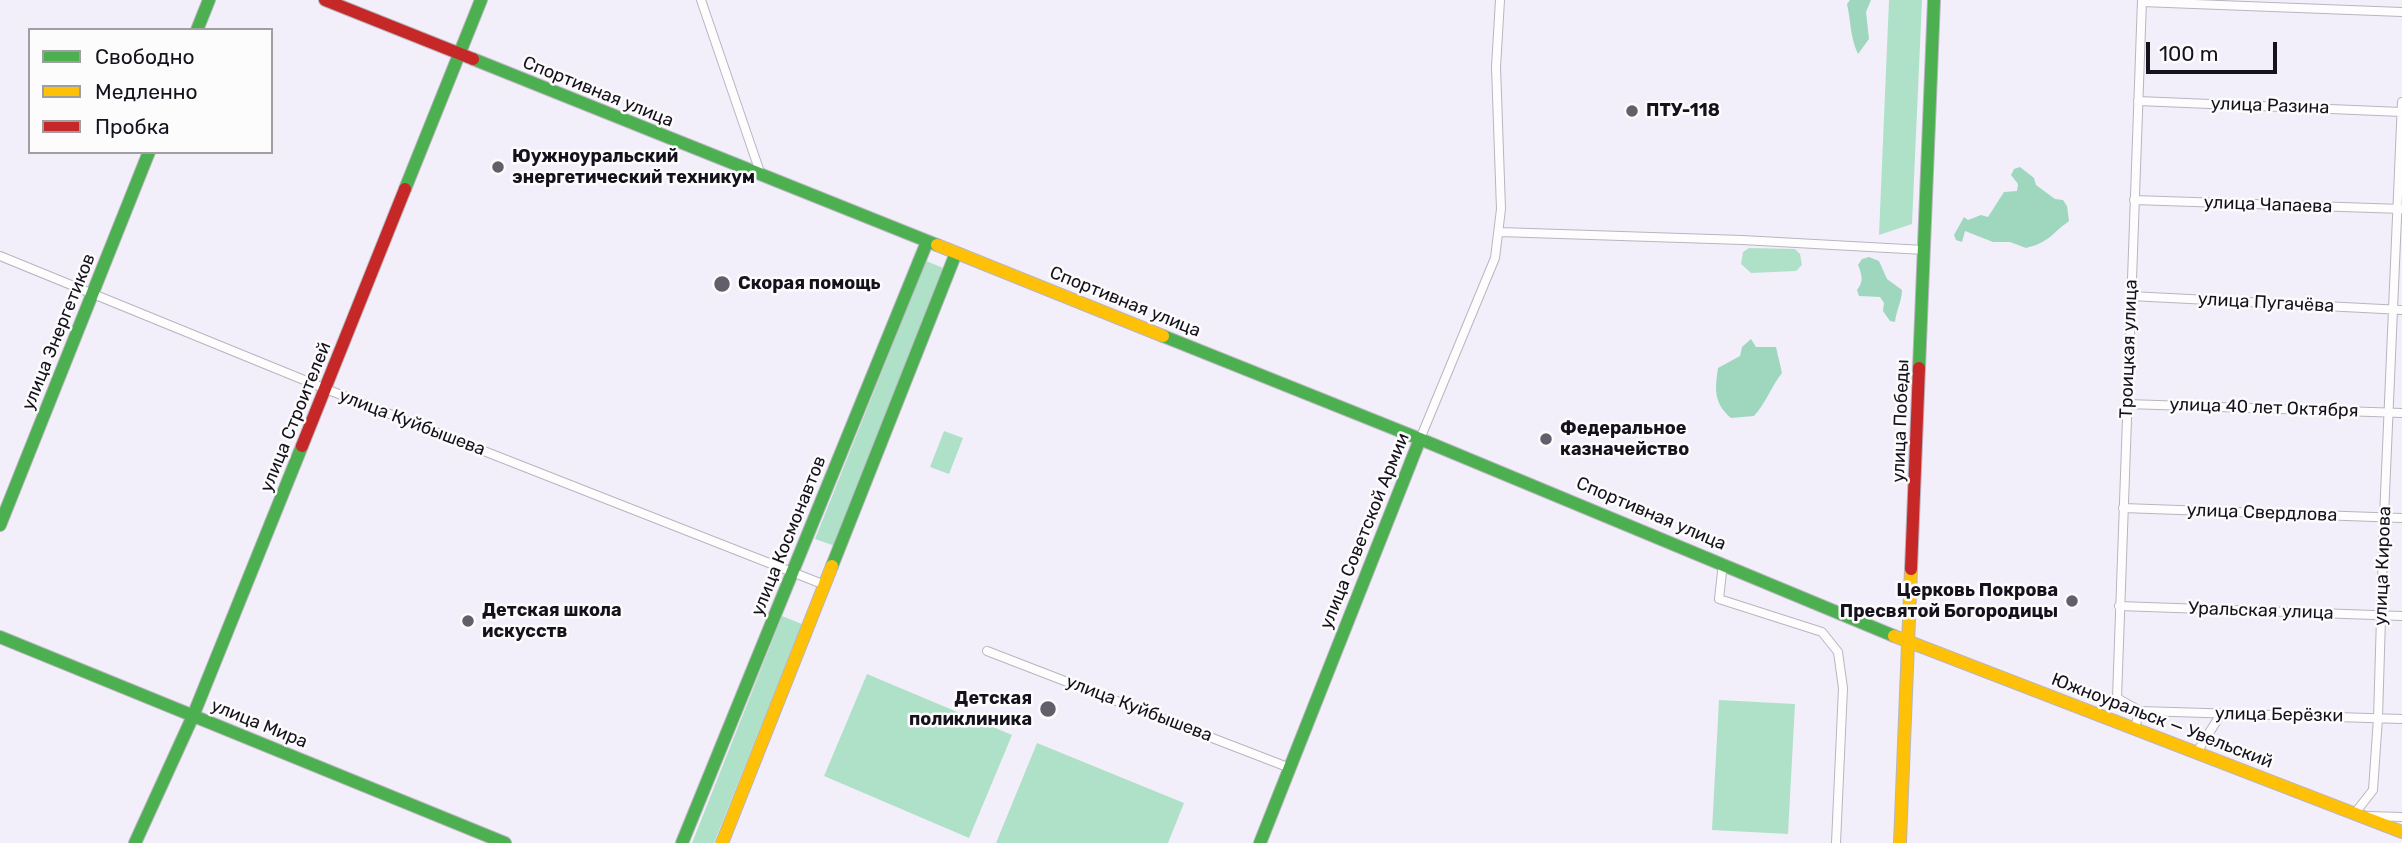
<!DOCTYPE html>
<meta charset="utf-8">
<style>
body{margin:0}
#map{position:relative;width:2402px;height:843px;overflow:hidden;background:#f3effa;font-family:Rubik,sans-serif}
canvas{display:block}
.legend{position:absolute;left:28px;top:28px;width:245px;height:126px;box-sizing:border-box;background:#fcfcfc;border:2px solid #a09ea3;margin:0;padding:9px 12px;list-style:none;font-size:21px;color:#16121d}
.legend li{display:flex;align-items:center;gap:14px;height:35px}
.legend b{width:35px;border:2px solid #a09ea3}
.scale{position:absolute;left:2146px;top:42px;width:131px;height:32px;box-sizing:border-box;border:4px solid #16121d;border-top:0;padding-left:9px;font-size:21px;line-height:24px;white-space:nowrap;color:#16121d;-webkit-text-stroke:5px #fcfcfc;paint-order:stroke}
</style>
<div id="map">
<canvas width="2402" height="843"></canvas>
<ul class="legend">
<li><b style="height:9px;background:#4caf50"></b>Свободно</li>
<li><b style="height:9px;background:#ffc107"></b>Медленно</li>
<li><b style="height:9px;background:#c62828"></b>Пробка</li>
</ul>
<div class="scale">100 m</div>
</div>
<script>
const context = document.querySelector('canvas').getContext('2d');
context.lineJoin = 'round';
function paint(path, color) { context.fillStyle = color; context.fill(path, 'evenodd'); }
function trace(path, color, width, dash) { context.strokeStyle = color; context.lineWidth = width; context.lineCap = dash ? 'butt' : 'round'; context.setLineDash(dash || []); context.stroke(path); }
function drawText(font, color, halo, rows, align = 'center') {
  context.font = font + ' Rubik,sans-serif'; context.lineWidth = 5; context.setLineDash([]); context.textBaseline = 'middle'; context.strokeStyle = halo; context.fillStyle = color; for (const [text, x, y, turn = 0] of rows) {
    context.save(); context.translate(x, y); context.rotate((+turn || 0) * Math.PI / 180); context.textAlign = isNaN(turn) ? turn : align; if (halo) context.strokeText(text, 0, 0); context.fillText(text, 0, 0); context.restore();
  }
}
paint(new Path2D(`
 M1889 0H1922L1912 224 1879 235Z
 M1749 248 1795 249 1800 254 1802 265 1796 271 1751 273 1741 264 1743 252Z
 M926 261 946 269 835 546 815 539Z
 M944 431 963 438 949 474 930 467Z
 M782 616 802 624 714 843H692Z
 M867 674 1012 735 969 838 824 776Z
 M1719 700 1795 704 1788 834 1712 830Z
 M1037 743 1184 803 1168 843H996Z`), '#afe1c9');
paint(new Path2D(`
 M1850 0H1871L1866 12 1869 39 1858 54C1850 37 1851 22 1847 4Z
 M2020 167 2034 178 2036 185 2055 199 2063 200 2067 206 2069 221C2051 234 2050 242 2026 248L2010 242H1993L1965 231 1962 242 1956 240 1954 235 1964 217 1968 220 1981 215 1988 217 2004 192 2017 191 2018 184 2011 175 2014 169Z
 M1869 257 1879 261 1887 279 1902 290C1902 301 1896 311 1895 322L1890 321 1883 311 1884 303 1880 297 1859 296 1857 290C1864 281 1862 275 1858 265L1862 259Z
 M1751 339 1756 347H1776L1782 373C1771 387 1766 403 1754 416L1731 418C1713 403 1715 388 1718 368L1740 356 1742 347Z`), '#9fd7be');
const street = new Path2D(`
 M701 0 761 175
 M2142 0 2117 698 2140 711 2402 719
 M2142 2 2402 12
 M2138 101 2402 112
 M2134 200 2402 209
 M1500 232 1742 240 1924 250
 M0 256 326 389 825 585
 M2131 296 2402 310
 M2127 404 2402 413
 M1420 439 1495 258 1501 209 1496 67 1500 0
 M2123 508 2402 518
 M1723 563 1719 599 1822 632 1838 652 1843 688 1836 843
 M2119 606 2402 616
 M987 651 1290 768
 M2134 730 2140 711
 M2197 752 2221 714
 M2355 813 2373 790 2378 718 2384 517 2402 102
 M2369 816 2402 817`);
const fast = new Path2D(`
 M197 30 209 0
 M473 59 937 245
 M405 189 481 0
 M1163 336 1420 439 1894 636
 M1919 368 1934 0
 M0 525 149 152
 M832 566 956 253
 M0 637 505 843
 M135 843 193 716 302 446
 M682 843 927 242
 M1260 843 1420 439`);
const slow = new Path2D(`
 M937 245 1163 336
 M1894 636 2402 832
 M722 843 832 566
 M1900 843 1911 569`);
const jam = new Path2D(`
 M325 0 473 59
 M302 446 405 189
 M1911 569 1919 368`);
trace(street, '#b9b5bf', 10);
trace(fast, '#b9b5bf', 14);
trace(slow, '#b9b5bf', 14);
trace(jam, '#b9b5bf', 14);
trace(street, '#fdfdfe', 8);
trace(fast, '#4caf50', 12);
trace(slow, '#ffc107', 12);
trace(jam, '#c62828', 12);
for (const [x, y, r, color] of [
 [1632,111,7,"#635f6a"],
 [498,167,7,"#635f6a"],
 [722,284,9,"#635f6a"],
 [1546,439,7,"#635f6a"],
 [2072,601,7,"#635f6a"],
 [468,621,7,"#635f6a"],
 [1048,709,9,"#635f6a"]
]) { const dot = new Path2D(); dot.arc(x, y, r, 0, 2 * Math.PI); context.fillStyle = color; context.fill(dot); trace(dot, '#fcfcfc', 2.5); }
drawText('18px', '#16121d', '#fcfcfc', [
 ["Спортивная улица",598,92,22],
 ["улица Разина",2270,106,2],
 ["улица Чапаева",2268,205,2],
 ["Спортивная улица",1125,302,22],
 ["улица Пугачёва",2266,303,3],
 ["улица Энергетиков",59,332,-68],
 ["Троицкая улица",2129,349,-88],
 ["улица 40 лет Октября",2264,408,2],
 ["улица Строителей",296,417,-68],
 ["улица Победы",1901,421,-88],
 ["улица Куйбышева",412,423,21],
 ["улица Свердлова",2262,513,2],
 ["Спортивная улица",1651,514,23],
 ["улица Советской Армии",1365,531,-68],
 ["улица Космонавтов",789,536,-68],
 ["улица Кирова",2383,566,-88],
 ["Уральская улица",2261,611,2],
 ["улица Куйбышева",1139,709,21],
 ["улица Берёзки",2279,715,1],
 ["Южноуральск — Увельский",2162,721,21],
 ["улица Мира",259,724,22]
]);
drawText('bold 18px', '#16121d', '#fcfcfc', [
 ["ПТУ-118",1646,111],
 ["Юужноуральский",512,157],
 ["энергетический техникум",512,178],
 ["Скорая помощь",738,284],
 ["Федеральное",1560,429],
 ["казначейство",1560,450],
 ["Церковь Покрова",2058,591,"right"],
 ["Пресвятой Богородицы",2058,612,"right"],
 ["Детская школа",482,611],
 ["искусств",482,632],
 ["Детская",1032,699,"right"],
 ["поликлиника",1032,720,"right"]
], 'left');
</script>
